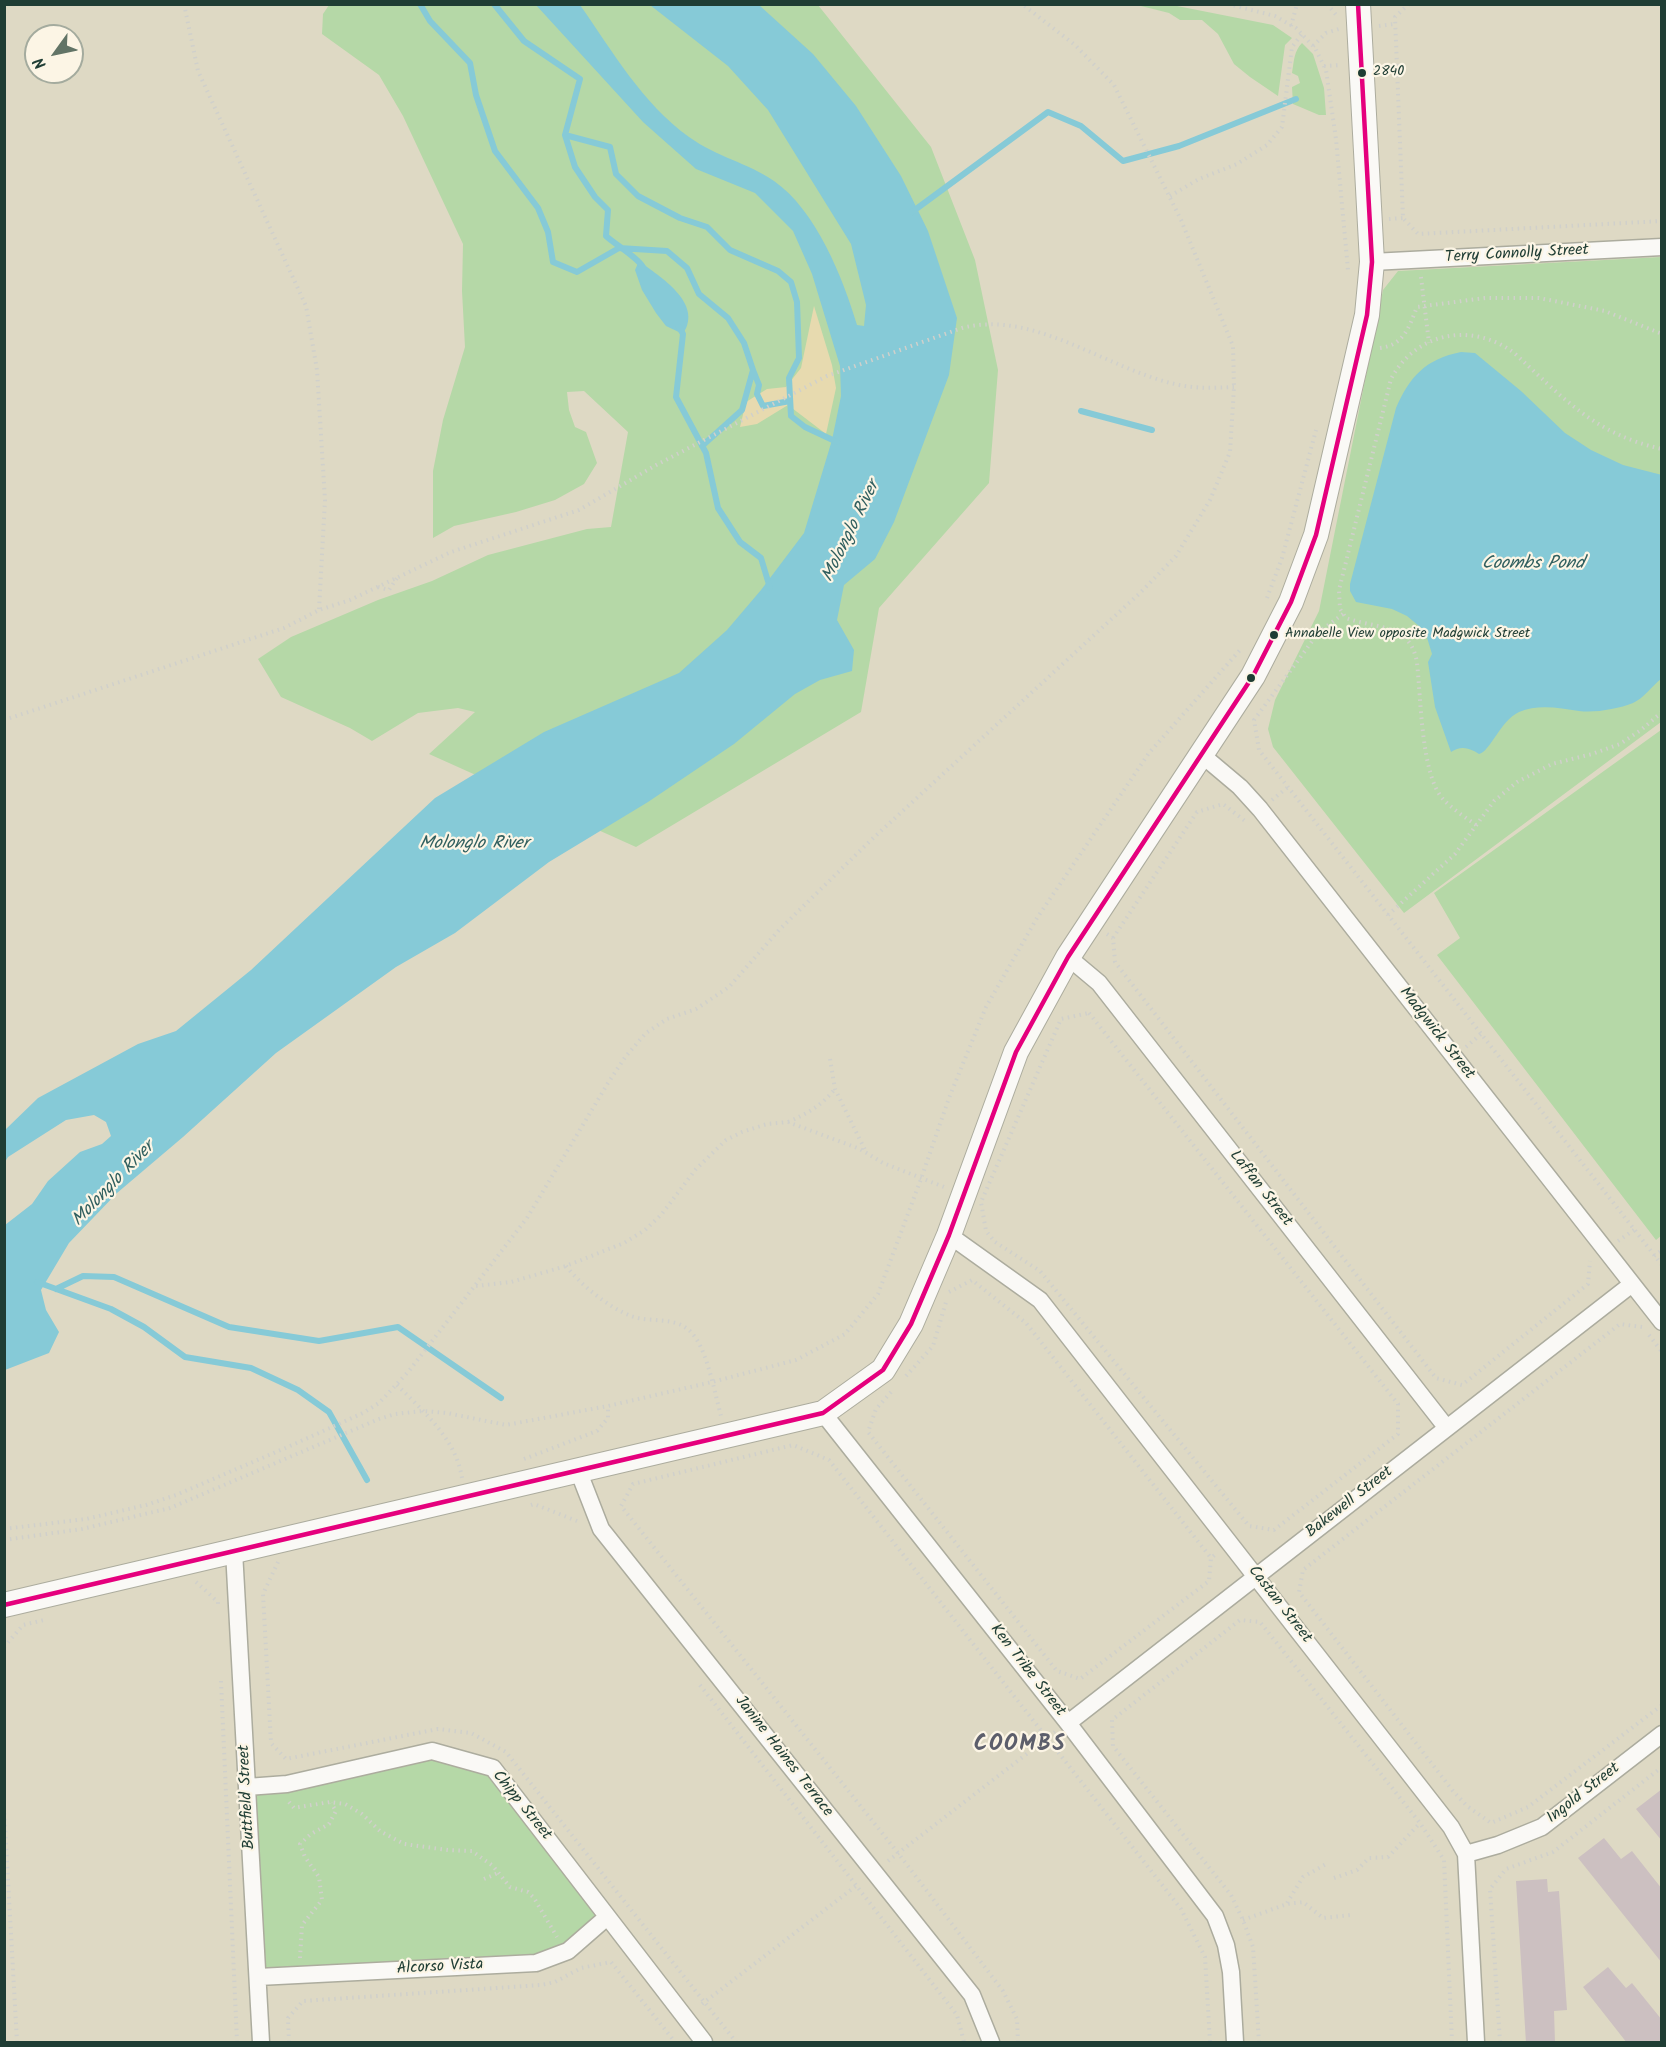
<!DOCTYPE html>
<style>
body{margin:0}
#map{position:relative;width:1666px;height:2047px;overflow:hidden;background:#ded9c4;font-family:Kalam,sans-serif}
canvas{display:block}
.frame{position:absolute;inset:0;border:6px solid #1f3d34;pointer-events:none}
.north{position:absolute;left:24px;top:24px;width:60px;height:60px;box-sizing:border-box;background:#fcf5e5;border:2px solid #a4ab9e;border-radius:50%;rotate:237deg;font-size:16px;font-weight:700;line-height:24px;text-align:center;color:#1f3d34}
.north::after{content:'';display:block;margin:auto;width:21px;height:27px;background:#627466;clip-path:polygon(50% 0,100% 100%,50% 72%,0 100%)}
</style>
<div id="map">
<canvas width="1666" height="2047"></canvas>
<div class="frame"></div>
<div class="north">N</div>
</div>
<script>
const context = document.querySelector('canvas').getContext('2d');
context.lineJoin = 'round';
function paint(path, color) { context.fillStyle = color; context.fill(path, 'evenodd'); }
function trace(path, color, width, dash) { context.strokeStyle = color; context.lineWidth = width; context.lineCap = dash ? 'butt' : 'round'; context.setLineDash(dash || []); context.stroke(path); }
function drawText(font, color, halo, rows, align = 'center') {
  context.font = font + ' Kalam,sans-serif'; context.lineWidth = 4.5; context.setLineDash([]); context.textBaseline = 'middle'; context.strokeStyle = halo; context.fillStyle = color; for (const [text, x, y, turn = 0] of rows) {
    context.save(); context.translate(x, y); context.rotate((+turn || 0) * Math.PI / 180); context.textAlign = isNaN(turn) ? turn : align; if (halo) context.strokeText(text, 0, 0); context.fillText(text, 0, 0); context.restore();
  }
}
paint(new Path2D(`
 M329 5H818L931 147 975 260 998 370 989 483 879 608 861 712 636 847 429 754 475 712 458 708 418 713 372 741 350 728 281 697 258 659 291 637 378 600 432 581 488 555 587 529 611 527 628 432 584 391 567 392 569 410 575 427 586 432 597 463 584 484 555 500 516 512 454 526 433 538V471L443 420 465 347 462 291 463 244 403 116 379 75 322 34 323 14Z
 M1137 5H1172L1273 25 1292 38 1285 45 1278 96 1250 77 1234 64 1218 34 1202 20H1180L1169 13Z
 M1302 43 1313 54 1324 88 1326 115H1319L1293 104 1292 87 1300 83 1298 76 1292 73C1294 61 1294 51 1302 43Z
 M1661 257V722L1404 913 1273 747 1268 729 1275 700 1319 611 1383 290 1398 271Z
 M1661 730 1662 1235 1656 1240 1437 955 1460 938 1434 893Z
 M432 1751 493 1768 607 1917 536 1963 258 1977 247 1787Z`), '#b5d8a7');
paint(new Path2D(`
 M814 306 832 365 836 388 826 434 788 405 757 424 740 427 746 402 767 389 786 387 801 368Z`), '#e7daaf');
paint(new Path2D(`
 M536 5H580C613 52 642 103 689 137 717 157 748 163 774 181 816 210 843 278 857 325L864 326 866 305 851 244 768 110 728 66 650 5H759L813 54 856 106 901 176 928 231 957 318 949 375 894 522 875 559 844 585 837 620 854 650 852 671 820 680 795 694 734 744 648 802 549 862 455 933 396 967 276 1053 183 1137 117 1193 69 1243 41 1290 46 1310 59 1332 49 1353 5 1370V1225L32 1204 48 1181 80 1152 102 1144 111 1136 106 1122 94 1115 66 1120 8 1157 5 1162V1130L38 1098 138 1044 176 1031 251 970 435 798 544 732 679 673 727 630 761 590 804 533 832 440 841 396 840 366 812 274 793 231 755 193 696 169 643 122Z
 M639 261C660 277 704 303 683 334L666 326 656 313 642 290 635 270Z
 M1461 352 1475 353 1521 391 1565 433 1591 450 1623 465 1662 475 1661 679C1652 686 1644 698 1633 703 1618 709 1595 713 1579 711 1559 708 1538 704 1519 712 1500 721 1490 752 1479 754 1470 748 1461 745 1451 752L1435 707 1428 662 1432 654 1425 631 1407 616 1392 609 1356 602 1350 591V584L1396 408C1410 376 1426 359 1461 352Z`), '#86cad7');
trace(new Path2D(`
 M420 4 430 21 470 63 476 95 495 151 538 208 548 232 553 262 577 272 619 248 667 251 687 268 699 294 728 318 744 343 753 370 742 410 702 446
 M494 4 524 41 580 79 565 135 575 167 595 197 608 210 606 236C617 246 636 256 643 267
 M565 135 610 147 616 174 638 196 680 218 707 227 730 250 778 271 791 282 797 302 799 358 789 378 791 416 805 427 837 442
 M912 212 1048 112 1081 126 1123 161 1179 146 1296 99
 M679 327 683 334 676 397 706 453 718 508 740 542 761 558 770 588
 M753 370 759 385 757 394 763 406 790 401
 M1081 411 1152 430
 M37 1282 111 1309 144 1327 185 1357 251 1368 298 1390 329 1412 367 1480
 M56 1289 83 1276 114 1277 229 1327 319 1341 398 1327 501 1398`), '#86cad7', 6);
paint(new Path2D(`
 M1662 1789V1841L1636 1809Z
 M1604 1838 1621 1859 1632 1851 1662 1889V1963L1578 1858Z
 M1547 1879 1548 1892 1559 1891 1567 2010 1554 2011 1555 2043H1526L1516 1881Z
 M1608 1967 1626 1988 1632 1983 1662 2020V2043H1627L1583 1987Z`), '#ccc0c1');
const street = new Path2D(`
 M1372 262 1662 247
 M1202 755 1240 787 1260 809 1662 1322
 M1068 957 1099 983 1446 1427
 M949 1235 1040 1300 1451 1827 1466 1854 1476 2042
 M823 1413 1068 1723 1215 1916 1226 1945 1231 1972 1235 2042
 M578 1470 601 1529 972 1995 991 2042
 M234 1551 261 2042
 M1068 1723 1632 1284
 M247 1787 287 1784 432 1751 493 1768 704 2042
 M1466 1854 1498 1845 1542 1827 1662 1734
 M258 1977 536 1963 568 1951 607 1917`);
const secondary = new Path2D(`
 M4 1605 823 1413 883 1370 911 1324 949 1235 1016 1052 1068 957 1253 676 1291 602 1316 535 1367 315 1372 262 1358 4`);
trace(street, '#acac9e', 19);
trace(secondary, '#acac9e', 26);
trace(new Path2D(`
 M184 4 198 71 306 306 317 370 325 500 319 610
 M1228 4 1275 16 1296 28 1315 48 1326 70 1336 139 1348 270
 M1327 4 1337 16
 M1409 4 1395 17 1403 218 1418 234 1662 221
 M1291 26 1297 4
 M1379 26 1395 24
 M1313 46 1326 33 1339 29
 M1324 66 1342 65
 M1170 196 1199 179 1237 164 1267 145 1282 127 1292 47 1302 34
 M1389 219 1403 218
 M1421 277 1429 343
 M1380 348C1404 345 1409 327 1417 307L1485 298H1539L1605 311 1662 334
 M378 587 389 590 397 578
 M1267 598 1282 558 1316 430
 M1343 614 1319 632 1254 720 1259 750 1662 1265
 M4 720 284 628 319 610 350 600 451 552 579 510 658 464 827 376 962 328C1033 309 1107 369 1175 384 1195 389 1215 388 1234 387
 M1272 800 1288 787
 M1476 825C1465 817 1452 809 1443 799 1421 775 1421 697 1417 663 1411 623 1376 629 1346 618L1340 609 1339 590 1391 379C1416 332 1471 322 1513 352 1562 396 1593 434 1662 449
 M1388 915 1455 854 1494 801 1517 782 1552 764 1592 754 1620 744 1641 730 1662 712
 M1107 934 1113 938 1115 962 1436 1378 1462 1385 1588 1284 1590 1261
 M1113 938 1197 812 1223 804 1245 821
 M1089 1013 1398 1404V1434L1274 1530 1249 1526 1040 1271 995 1242 986 1231 981 1202 1061 1019Z
 M1466 1047 1481 1034
 M830 1059 835 1089 866 1152
 M788 1122C808 1113 821 1106 835 1089
 M1618 1241 1634 1230
 M1654 1256 1662 1250
 M566 1266C581 1285 608 1307 631 1316 653 1324 679 1314 695 1337 708 1355 715 1394 721 1416
 M476 1286 511 1282 566 1266 624 1243 645 1230 661 1215 696 1169 726 1140 742 1132 767 1124 788 1122 860 1149 883 1163 944 1187
 M949 1292 972 1280 1026 1323 1211 1558
 M1642 1327 1620 1324 1303 1570 1299 1592 1453 1791 1467 1806 1491 1823 1528 1807 1662 1705
 M1649 1335 1662 1352
 M906 1376 933 1346 946 1302
 M397 1385C424 1412 456 1439 462 1478
 M891 1392 876 1409 868 1432 1057 1671 1080 1679 1209 1581 1211 1558 1217 1553
 M524 1459 597 1431 608 1418V1406
 M531 1505 534 1504 577 1521
 M4 1529 86 1519 146 1505 176 1495 290 1446 363 1413 379 1403 409 1371 527 1218 608 1083 626 1056 646 1033 667 1019 696 1009 729 987 779 930 870 841 1141 592 1176 556 1210 500 1230 452 1234 387 1233 346 1181 220 1114 85 1075 45 1022 4
 M4 1540 82 1529 170 1508 379 1419 395 1414 423 1411 447 1413 506 1425 608 1406 712 1382 796 1360 845 1334 878 1294 921 1179 949 1098 986 1007 1037 918 1149 753 1240 650
 M278 1562 263 1594 271 1743 286 1759 438 1729 471 1733 506 1752 736 2042
 M196 1582 218 1602V1604
 M4 1647 23 1625 44 1620
 M221 1681 237 2042
 M700 1685 957 2015 964 2042
 M289 1802 294 1808 330 1802 345 1804 362 1814 380 1831 404 1844 448 1850 472 1851 493 1866 510 1887 528 1892 534 1898 557 1937
 M4 1807 17 2042
 M888 1861 1055 1732
 M1334 1878 1357 1870 1369 1858 1388 1857 1420 1823
 M484 1879 498 1873
 M1287 1903 1303 1877 1328 1863
 M1243 1920 1287 1904 1303 1902 1323 1918 1351 1915
 M300 1958 302 1925 322 1900 319 1877 305 1857 300 1844 311 1834 329 1824 336 1811 331 1803
 M702 2004 856 1886
 M289 2042 288 2018 303 2001 541 1985 555 1982 581 1968 611 1962 675 2042
 M1018 2042 1017 2019 1003 1991 898 1853 621 1506 633 1484 793 1445 829 1460 1181 1909 1205 1957 1210 2042
 M1259 2042 1253 1947 1243 1920 1231 1895 1113 1746 1112 1720 1240 1620 1260 1622 1420 1823 1444 1860 1452 2042
 M1500 2042 1490 1889 1506 1869 1553 1852 1662 1767`), '#d0d0cb', 4, [1.5, 4.5]);
trace(street, '#faf9f6', 16);
trace(secondary, '#faf9f6', 24);
trace(new Path2D(`
 M4 1605 823 1413 883 1370 911 1324 949 1235 1016 1052 1068 957 1253 676 1291 602 1316 535 1367 315 1372 262 1358 4`), '#e5007d', 4.5);
for (const [x, y, r, color] of [
 [1362,73,5,"#1f3d34"],
 [1274,635,5,"#1f3d34"],
 [1251,678,5,"#1f3d34"]
]) { const dot = new Path2D(); dot.arc(x, y, r, 0, 2 * Math.PI); context.fillStyle = color; context.fill(dot); trace(dot, '#fcf5e5', 2); }
drawText('14px', '#1f3d34', '#fcf5e5', [
 ["2840",1373,73],
 ["Annabelle View opposite Madgwick Street",1285,635]
], 'left');
drawText('16px', '#1f3d34', '#fcf5e5', [
 ["Terry Connolly Street",1517,255,-3],
 ["Madgwick Street",1436,1034,52],
 ["Laffan Street",1260,1189,52],
 ["Bakewell Street",1350,1503,-38],
 ["Castan Street",1279,1605,52],
 ["Ken Tribe Street",1027,1671,52],
 ["Janine Haines Terrace",783,1757,52],
 ["Ingold Street",1584,1794,-38],
 ["Buttfield Street",248,1797,-93],
 ["Chipp Street",521,1806,51],
 ["Alcorso Vista",440,1968,-3]
]);
drawText('italic 18px', '#305f5f', '#fcf5e5', [
 ["Molonglo River",852,532,-64],
 ["Coombs Pond",1533,565],
 ["Molonglo River",474,845],
 ["Molonglo River",114,1185,-46]
]);
context.letterSpacing = '1.5px';
drawText('bold 22px', '#5c5e6b', '#fcf5e5', [
 ["COOMBS",1020,1746]
]);
context.letterSpacing = '0px';
</script>
